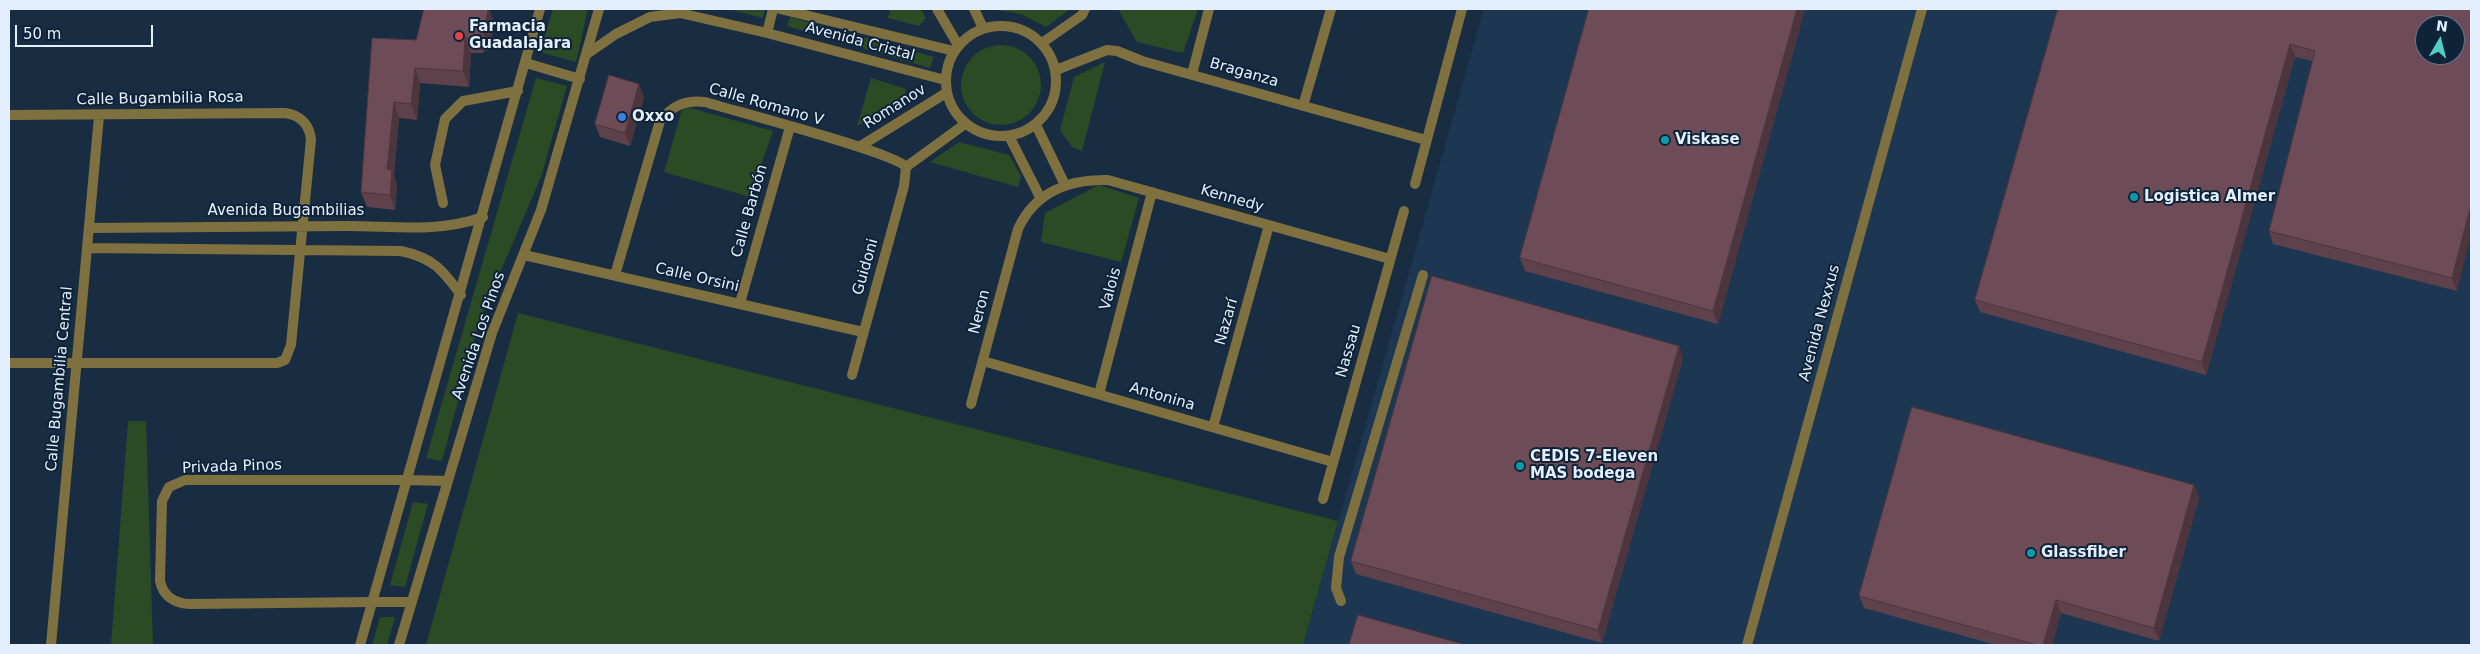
<!DOCTYPE html>
<meta charset="utf-8">
<style>
body{margin:0}
#map{position:relative;width:2480px;height:654px;overflow:hidden;background:#192d42;font-family:"DejaVu Sans",sans-serif}
canvas{display:block}
.frame{position:absolute;inset:0;border:10px solid #e3effe;pointer-events:none}
.north{position:absolute;left:2415px;top:15px;width:50px;height:50px;box-sizing:border-box;background:#0f2338;border:1px solid #647587;border-radius:50%;rotate:8deg;font-size:14px;font-weight:700;line-height:20px;text-align:center;color:#e3effe}
.north::after{content:'';display:block;margin:auto;width:18px;height:22px;background:#54cdc6;clip-path:polygon(50% 0,100% 100%,50% 72%,0 100%)}
.scale{position:absolute;left:15px;top:25px;width:138px;height:22px;box-sizing:border-box;border:2px solid #e3effe;border-top:0;padding-left:6px;font-size:15px;line-height:18px;white-space:nowrap;color:#e3effe;-webkit-text-stroke:4px #0f2338;paint-order:stroke}
</style>
<div id="map">
<canvas width="2480" height="654"></canvas>
<div class="frame"></div>
<div class="north">N</div>
<div class="scale">50 m</div>
</div>
<script>
const context = document.querySelector('canvas').getContext('2d');
context.lineJoin = 'round';
function paint(path, color) { context.fillStyle = color; context.fill(path, 'evenodd'); }
function trace(path, color, width, dash) { context.strokeStyle = color; context.lineWidth = width; context.lineCap = dash ? 'butt' : 'round'; context.setLineDash(dash || []); context.stroke(path); }
function drawText(font, color, halo, rows, align = 'center') {
  context.font = font + ' "DejaVu Sans",sans-serif'; context.lineWidth = 4; context.setLineDash([]); context.textBaseline = 'middle'; context.strokeStyle = halo; context.fillStyle = color; for (const [text, x, y, turn = 0] of rows) {
    context.save(); context.translate(x, y); context.rotate((+turn || 0) * Math.PI / 180); context.textAlign = isNaN(turn) ? turn : align; if (halo) context.strokeText(text, 0, 0); context.fillText(text, 0, 0); context.restore();
  }
}
paint(new Path2D(`
 M1484 9H2471V645H1303ZM2425 25H2455V55H2425Z`), '#1d3752');
paint(new Path2D(`
 M553 9H588L576 62 540 52Z
 M729 9H765L763 18Z
 M890 9H921L926 18 919 26 888 18Z
 M992 9H1070L1046 27 1021 14Z
 M1118 9H1198L1183 53 1137 42Z
 M790 17 934 57 930 68 787 26Z
 M961 85a40 40 0 1 1 80 0a40 40 0 1 1-80 0Z
 M1105 62 1082 151 1072 147 1060 130 1074 77Z
 M536 78 567 86 541 177 479 322 442 461 426 458Z
 M871 78 906 89 904 102 857 126Z
 M683 106 773 131 750 197 664 172Z
 M959 142 1009 155 1021 176 1018 187 930 162Z
 M1099 185 1139 198 1121 262 1041 242 1045 213Z
 M518 313 1338 521 1303 645H426Z
 M128 421H146L153 645H111Z
 M413 502 428 504 405 587 390 585Z
 M380 617H395L387 645H372Z`), '#2a4b24');
trace(new Path2D(`
 M443 203 435 165 445 119 463 101 518 91
 M1341 601 1336 588 1339 557 1423 275`), '#7f7040', 10);
trace(new Path2D(`
 M780 9 954 51
 M937 9 958 45
 M974 9 983 28
 M946 81a55 55 0 1 1 110 0a55 55 0 1 1-110 0Z
 M767 33 773 9
 M1042 43 1082 15 1085 9
 M587 54 616 34 650 17 680 13 767 33 945 80
 M1056 70 1107 50 1117 51 1142 61 1426 140
 M1192 74 1209 9
 M1303 106 1331 9
 M9 115 285 113C300 115 309 124 311 139L291 345 285 360 277 363H9
 M1036 125 1065 185
 M1009 136 1041 199
 M859 147 946 93
 M906 167 965 124
 M1415 184 1462 9
 M89 228C175 227 261 227 347 226 394 226 438 233 483 217
 M87 248 401 251C433 258 442 269 461 295
 M524 255 863 332
 M615 275 660 121C673 105 685 100 705 102 734 111 894 152 906 167
 M740 303 790 127
 M983 361 1333 462
 M852 375 904 186 906 167
 M1099 394 1152 192
 M971 404 1018 229C1035 192 1069 179 1108 180L1390 259
 M1213 427 1269 225
 M1323 499 1404 211
 M373 602 189 604C174 603 163 596 160 581L162 501 169 487 185 480H408
 M51 645 99 116`), '#7f7040', 10);
trace(new Path2D(`
 M526 63 580 79
 M408 480 448 481
 M373 602H412
 M360 645 540 9
 M399 645 492 333 541 210 599 9
 M1747 645 1922 9`), '#7f7040', 10);
paint(new Path2D(`
 M1589 9H1805L1718 324 1525 271 1520 258Z
 M2058 9H2471L2457 291 2273 244 2269 231 2313 61 2295 57 2206 375 1980 312 1975 300Z
 M494 22 490 50 484 51V53H471L469 87 420 83 417 120 399 118 394 175 397 185 395 210 367 207 361 192 416 40Z
 M644 97 630 146 600 137 595 124Z
 M1683 358 1602 643 1356 574 1351 561Z
 M2194 485 2199 498 2159 641 2061 613 2052 645H1996L1864 608 1859 596Z`), '#5e414b');
paint(new Path2D(`
 M488 9H489L494 22 490 50 484 34Z
 M1797 9H1805L1718 324 1713 311Z
 M478 35 484 51V53L478 38Z
 M465 38 471 53 469 87 463 71Z
 M2290 44 2295 57 2206 375 2202 362Z
 M415 68 420 83 417 120 411 104Z
 M639 84 644 97 630 146 625 133Z
 M394 102 399 118 394 175 397 185 395 210 390 195 387 169Z
 M2471 205V235L2457 291 2452 278Z
 M1679 346 1683 358 1602 643 1598 630Z
 M2194 485 2199 498 2159 641 2154 628Z
 M2056 600 2061 613 2052 645H2043Z`), '#4c353d');
const building = new Path2D(`
 M424 9H488L484 34 478 35V38H465L463 71 415 68 411 104 394 102 387 169 392 170 390 195 361 192 372 38 416 40Z
 M1589 9H1797L1713 311 1520 258Z
 M2058 9H2471V205L2452 278 2269 231 2315 51 2290 44 2202 362 1975 300ZM2425 25H2455V55H2425Z
 M609 75 639 84 625 133 595 124Z
 M1432 276 1679 346 1598 630 1351 561Z
 M1912 407 2194 485 2154 628 2056 600 2043 645H2037L1859 596Z
 M1358 615 1466 645H1349Z`);
paint(building, '#6d4c57');
trace(building, '#4c353d', 1);
for (const [x, y, r, color] of [
 [459,36,5,"#e0444e"],
 [622,117,5,"#3f7fe0"],
 [1665,140,5,"#0f9aa8"],
 [2134,197,5,"#0f9aa8"],
 [1520,466,5,"#0f9aa8"],
 [2031,553,5,"#0f9aa8"]
]) { const dot = new Path2D(); dot.arc(x, y, r, 0, 2 * Math.PI); context.fillStyle = color; context.fill(dot); trace(dot, '#0f2338', 2); }
drawText('bold 15px', '#e3effe', '#0f2338', [
 ["Farmacia",469,27],
 ["Guadalajara",469,44],
 ["Oxxo",632,117],
 ["Viskase",1675,140],
 ["Logistica Almer",2144,197],
 ["CEDIS 7-Eleven",1530,457],
 ["MAS bodega",1530,474],
 ["Glassfiber",2041,553]
], 'left');
drawText('15px', '#e3effe', '#0f2338', [
 ["Avenida Cristal",860,42,15],
 ["Braganza",1244,73,16],
 ["Calle Bugambilia Rosa",160,99,-1],
 ["Calle Romano V",766,105,16],
 ["Romanov",895,107,-32],
 ["Kennedy",1232,199,16],
 ["Avenida Bugambilias",286,211],
 ["Calle Barbón",750,211,-74],
 ["Guidoni",866,267,-74],
 ["Calle Orsini",697,278,13],
 ["Valois",1111,289,-75],
 ["Neron",980,312,-76],
 ["Nazarí",1227,322,-74],
 ["Avenida Nexxus",1820,323,-75],
 ["Avenida Los Pinos",479,336,-71],
 ["Nassau",1349,351,-74],
 ["Calle Bugambilia Central",60,379,-85],
 ["Antonina",1162,397,16],
 ["Privada Pinos",232,467,-2]
]);
</script>
